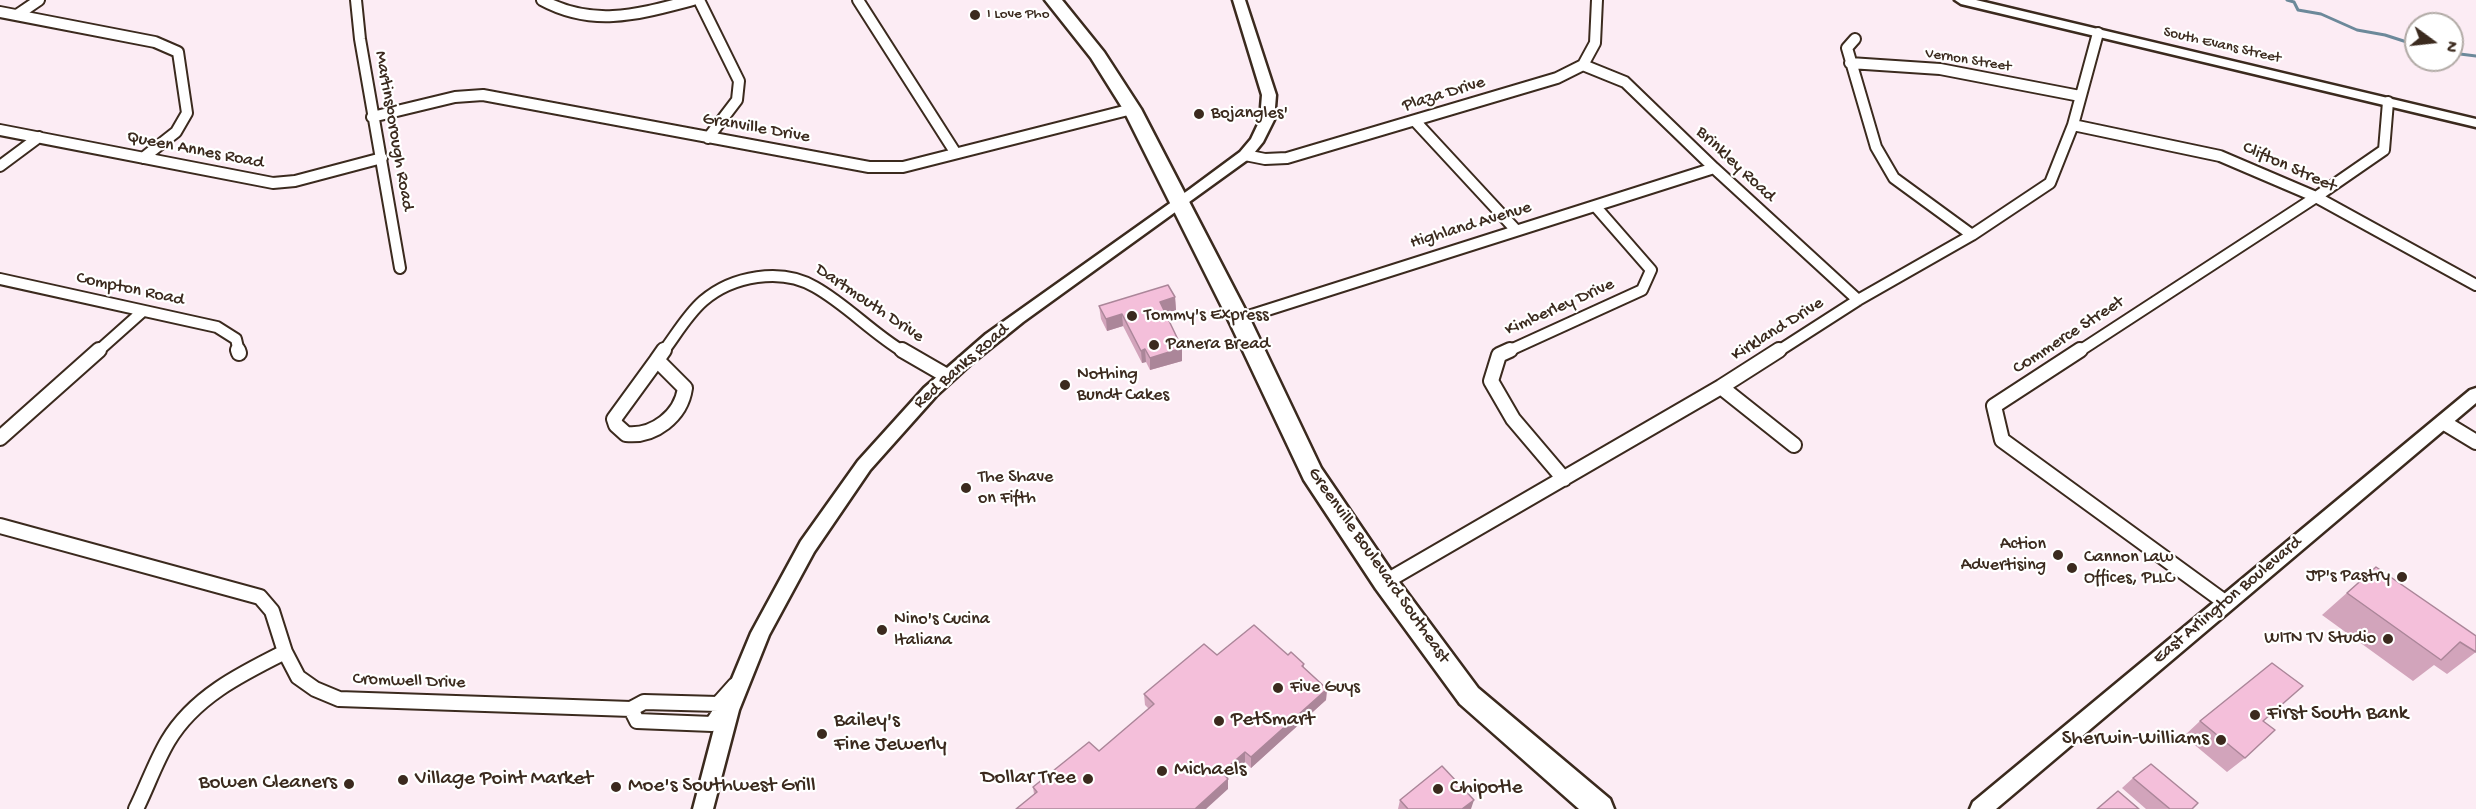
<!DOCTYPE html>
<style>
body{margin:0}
#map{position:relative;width:2476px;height:809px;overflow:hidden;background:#fcecf4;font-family:"Gochi Hand",sans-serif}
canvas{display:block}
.north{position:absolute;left:2404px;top:12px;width:60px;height:60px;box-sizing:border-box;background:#fff;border:2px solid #b1aaa5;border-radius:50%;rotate:105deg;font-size:16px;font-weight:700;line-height:24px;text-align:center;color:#3b2a1e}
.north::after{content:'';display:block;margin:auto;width:21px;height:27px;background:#3b2a1e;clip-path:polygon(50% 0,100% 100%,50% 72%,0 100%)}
</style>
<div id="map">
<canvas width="2476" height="809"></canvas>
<div class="north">N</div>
</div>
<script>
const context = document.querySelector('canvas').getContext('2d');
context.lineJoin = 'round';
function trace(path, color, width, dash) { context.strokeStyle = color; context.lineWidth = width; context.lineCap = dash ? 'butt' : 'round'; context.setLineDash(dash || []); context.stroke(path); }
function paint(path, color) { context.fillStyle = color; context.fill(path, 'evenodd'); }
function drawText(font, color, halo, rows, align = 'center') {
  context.font = font + ' "Gochi Hand",sans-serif'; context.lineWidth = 4.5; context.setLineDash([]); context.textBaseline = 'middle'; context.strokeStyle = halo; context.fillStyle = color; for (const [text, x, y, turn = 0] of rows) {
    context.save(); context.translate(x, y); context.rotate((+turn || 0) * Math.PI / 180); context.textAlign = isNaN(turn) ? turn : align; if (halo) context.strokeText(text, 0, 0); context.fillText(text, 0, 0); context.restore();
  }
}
trace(new Path2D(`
 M2287 0 2294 2 2298 10 2321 14 2357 30 2385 35 2416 45
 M2452 53 2476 56`), '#6c899a', 3);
const streetFar1 = new Path2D(`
 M356 0 360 39 400 268
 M542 0C594 28 639 14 693 0
 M699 0 739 81 737 100 708 138
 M858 0 955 152
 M0 12 155 42 178 52 187 113 176 132 143 158
 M17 15 39 0
 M1855 39 1847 48 1876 147 1894 178 1972 235
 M1850 63 1940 69 2080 96
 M1583 65 1625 82 1714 168 1858 300
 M372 117 455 97 483 95 869 167H903L1132 109
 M1415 121 1515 229
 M2073 125 2220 156 2316 197 2476 285
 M0 130 273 183 295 181 382 158
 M1245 155 1265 159 1287 158 1557 78 1583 65 1595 43 1597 0
 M0 166 39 137
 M0 279 217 327 236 339 239 352
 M1239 319 1714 168
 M97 352 143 311
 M663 352C676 335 687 315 703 301 732 276 781 267 815 287 847 305 872 333 904 352
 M1506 352 1642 290 1651 270 1596 207
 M1777 352 1858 300 1972 235 2050 183 2073 125 2098 33
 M2078 352 2316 197 2384 150 2388 102`);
const street = new Path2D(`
 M238 350 239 353
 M902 350 947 376
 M1510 350 1499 355 1491 381 1513 419 1564 479
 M2080 350 1994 406 2002 440 2226 603
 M657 360 685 388C681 416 654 437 626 434L616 425 614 419Z
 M657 360 664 350
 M1721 387 1794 445
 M2443 422 2476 442
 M0 438 99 350
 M0 526 260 597 272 611 285 652 298 677 315 689 339 699 631 709 644 702 718 704 735 685
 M1385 582 1721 387 1779 350
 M631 709 637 721 712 724 727 701
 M136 809C147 787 155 763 168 741 194 697 241 674 285 652`);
const secondary = new Path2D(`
 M1233 0H1245L1276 95 1274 120 1263 142 1250 158 1023 322 972 363 936 396 870 470 814 552 769 635 739 710 713 809H693L719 710 751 633 801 541 858 461 924 388 986 334 1190 189 1240 152 1251 139 1260 120 1262 95Z
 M1955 0H1976L2476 119V127L1961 4Z
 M2476 388V403L1996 809H1970L1973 802 2470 390Z`);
const highway = new Path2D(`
 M1045 0H1062L1104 52 1141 109 1250 319 1321 468 1394 575 1478 688 1610 799 1614 809H1579L1460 704 1376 589 1304 480 1228 319 1123 109 1091 58Z`);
trace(streetFar1, '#3b2a1e', 14);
trace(street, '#3b2a1e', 18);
trace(secondary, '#3b2a1e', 5);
trace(highway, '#3b2a1e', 5);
trace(streetFar1, '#fff', 10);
trace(street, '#fff', 14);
paint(secondary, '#fff');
paint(highway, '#fff');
paint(new Path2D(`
 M1175 297 1176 310 1165 313 1182 361 1150 370 1146 362 1142 363 1123 326 1107 331 1101 319 1099 306Z
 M2376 567 2476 652 2447 674 2434 665 2413 681 2322 615Z
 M1217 655H1288L1304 664V668L1327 689 1326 700 1251 768 1245 762 1227 778 1228 789 1034 794 1033 787 1099 751 1149 709 1145 705 1144 694Z
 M2200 721H2263L2245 758 2227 772 2184 736Z
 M2133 778 2192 809H2146L2122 788Z
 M1400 800 1471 809H1398Z`), '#d2a4bb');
paint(new Path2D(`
 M1175 297 1176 310 1161 315 1160 302Z
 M1122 314 1123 326 1107 331 1106 319Z
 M1182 348V361L1150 370V358Z
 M1145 349 1146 362 1142 363 1141 351Z
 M1327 689 1326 700 1251 768V757Z
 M1245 752V762L1222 783V772Z
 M1228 779V789L1206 809H1195Z
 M1474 800 1471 809H1462Z`), '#ab8699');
const building = new Path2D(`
 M1168 285 1175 297 1160 302 1182 348 1150 358 1145 349 1141 351 1122 314 1106 319 1099 306Z
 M2376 567 2476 636V652L2460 642 2441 660 2347 593Z
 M1254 625 1288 655 1291 652 1304 664 1302 666 1327 689 1251 757 1245 752 1222 772 1228 779 1195 809H1016L1037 792 1033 787 1089 742 1099 751 1154 704 1144 694 1204 644 1217 655Z
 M2272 663 2303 686 2263 721 2275 730 2245 758 2200 721Z
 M2151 764 2198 803 2192 809H2170L2133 778Z
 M1442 766 1474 800 1462 809H1408L1400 800Z
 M2118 791 2139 809H2097Z`);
paint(building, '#f4bfda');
trace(building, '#ab8699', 1.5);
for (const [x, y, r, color] of [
 [975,15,6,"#3b2a1e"],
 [1199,114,6,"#3b2a1e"],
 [1132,316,6,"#3b2a1e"],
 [1154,345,6,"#3b2a1e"],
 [1065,385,6,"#3b2a1e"],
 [966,488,6,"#3b2a1e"],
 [2058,555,6,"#3b2a1e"],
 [2072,568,6,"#3b2a1e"],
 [2402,577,6,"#3b2a1e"],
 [882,630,6,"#3b2a1e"],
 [2388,639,6,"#3b2a1e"],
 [1278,688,6,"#3b2a1e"],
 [2255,715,6,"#3b2a1e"],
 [1219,721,6,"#3b2a1e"],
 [822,734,6,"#3b2a1e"],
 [2221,740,6,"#3b2a1e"],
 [1162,771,6,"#3b2a1e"],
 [1088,779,6,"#3b2a1e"],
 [403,780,6,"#3b2a1e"],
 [349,784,6,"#3b2a1e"],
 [616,787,6,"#3b2a1e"],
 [1438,789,6,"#3b2a1e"]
]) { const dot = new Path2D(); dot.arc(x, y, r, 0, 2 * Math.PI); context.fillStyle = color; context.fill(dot); trace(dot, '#fff', 2); }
drawText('15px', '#3b2a1e', '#fff', [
 ["I Love Pho",987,15]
], 'left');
drawText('15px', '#3b2a1e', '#fff', [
 ["South Evans Street",2222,46,13],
 ["Vernon Street",1968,61,9]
]);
drawText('18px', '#3b2a1e', '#fff', [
 ["Plaza Drive",1444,95,-17],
 ["Granville Drive",756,129,10],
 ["Martinsborough Road",393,131,80],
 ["Queen Annes Road",195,151,11],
 ["Brinkley Road",1735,165,43],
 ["Clifton Street",2289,168,24],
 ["Highland Avenue",1471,226,-17],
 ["Compton Road",130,290,12],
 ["Dartmouth Drive",869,304,34],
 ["Kimberley Drive",1560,308,-24],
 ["Kirkland Drive",1778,330,-32],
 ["Commerce Street",2069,336,-33],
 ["Red Banks Road",962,367,-41],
 ["Greenville Boulevard Southeast",1378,566,55],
 ["East Arlington Boulevard",2228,601,-40],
 ["Cromwell Drive",409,682,2]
]);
drawText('18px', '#3b2a1e', '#fff', [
 ["Bojangles'",1211,114],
 ["Tommy's Express",1144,316],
 ["Panera Bread",1166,345],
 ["Nothing",1077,375],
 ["Bundt Cakes",1077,396],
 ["The Shave",978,478],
 ["on Fifth",978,499],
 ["Action",2046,545,"right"],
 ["Advertising",2046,566,"right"],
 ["Cannon Law",2084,558],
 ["Offices, PLLC",2084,579],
 ["JP's Pastry",2390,577,"right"],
 ["Nino's Cucina",894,620],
 ["Italiana",894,641],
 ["WITN TV Studio",2376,639,"right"],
 ["Five Guys",1290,688]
], 'left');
drawText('21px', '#3b2a1e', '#fff', [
 ["First South Bank",2267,715],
 ["PetSmart",1231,721],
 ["Bailey's",834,722],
 ["Fine Jewerly",834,746],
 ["Sherwin-Williams",2209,740,"right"],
 ["Michaels",1174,771],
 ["Dollar Tree",1076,779,"right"],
 ["Village Point Market",415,780],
 ["Bowen Cleaners",337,784,"right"],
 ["Moe's Southwest Grill",628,787],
 ["Chipotle",1450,789]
], 'left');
</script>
